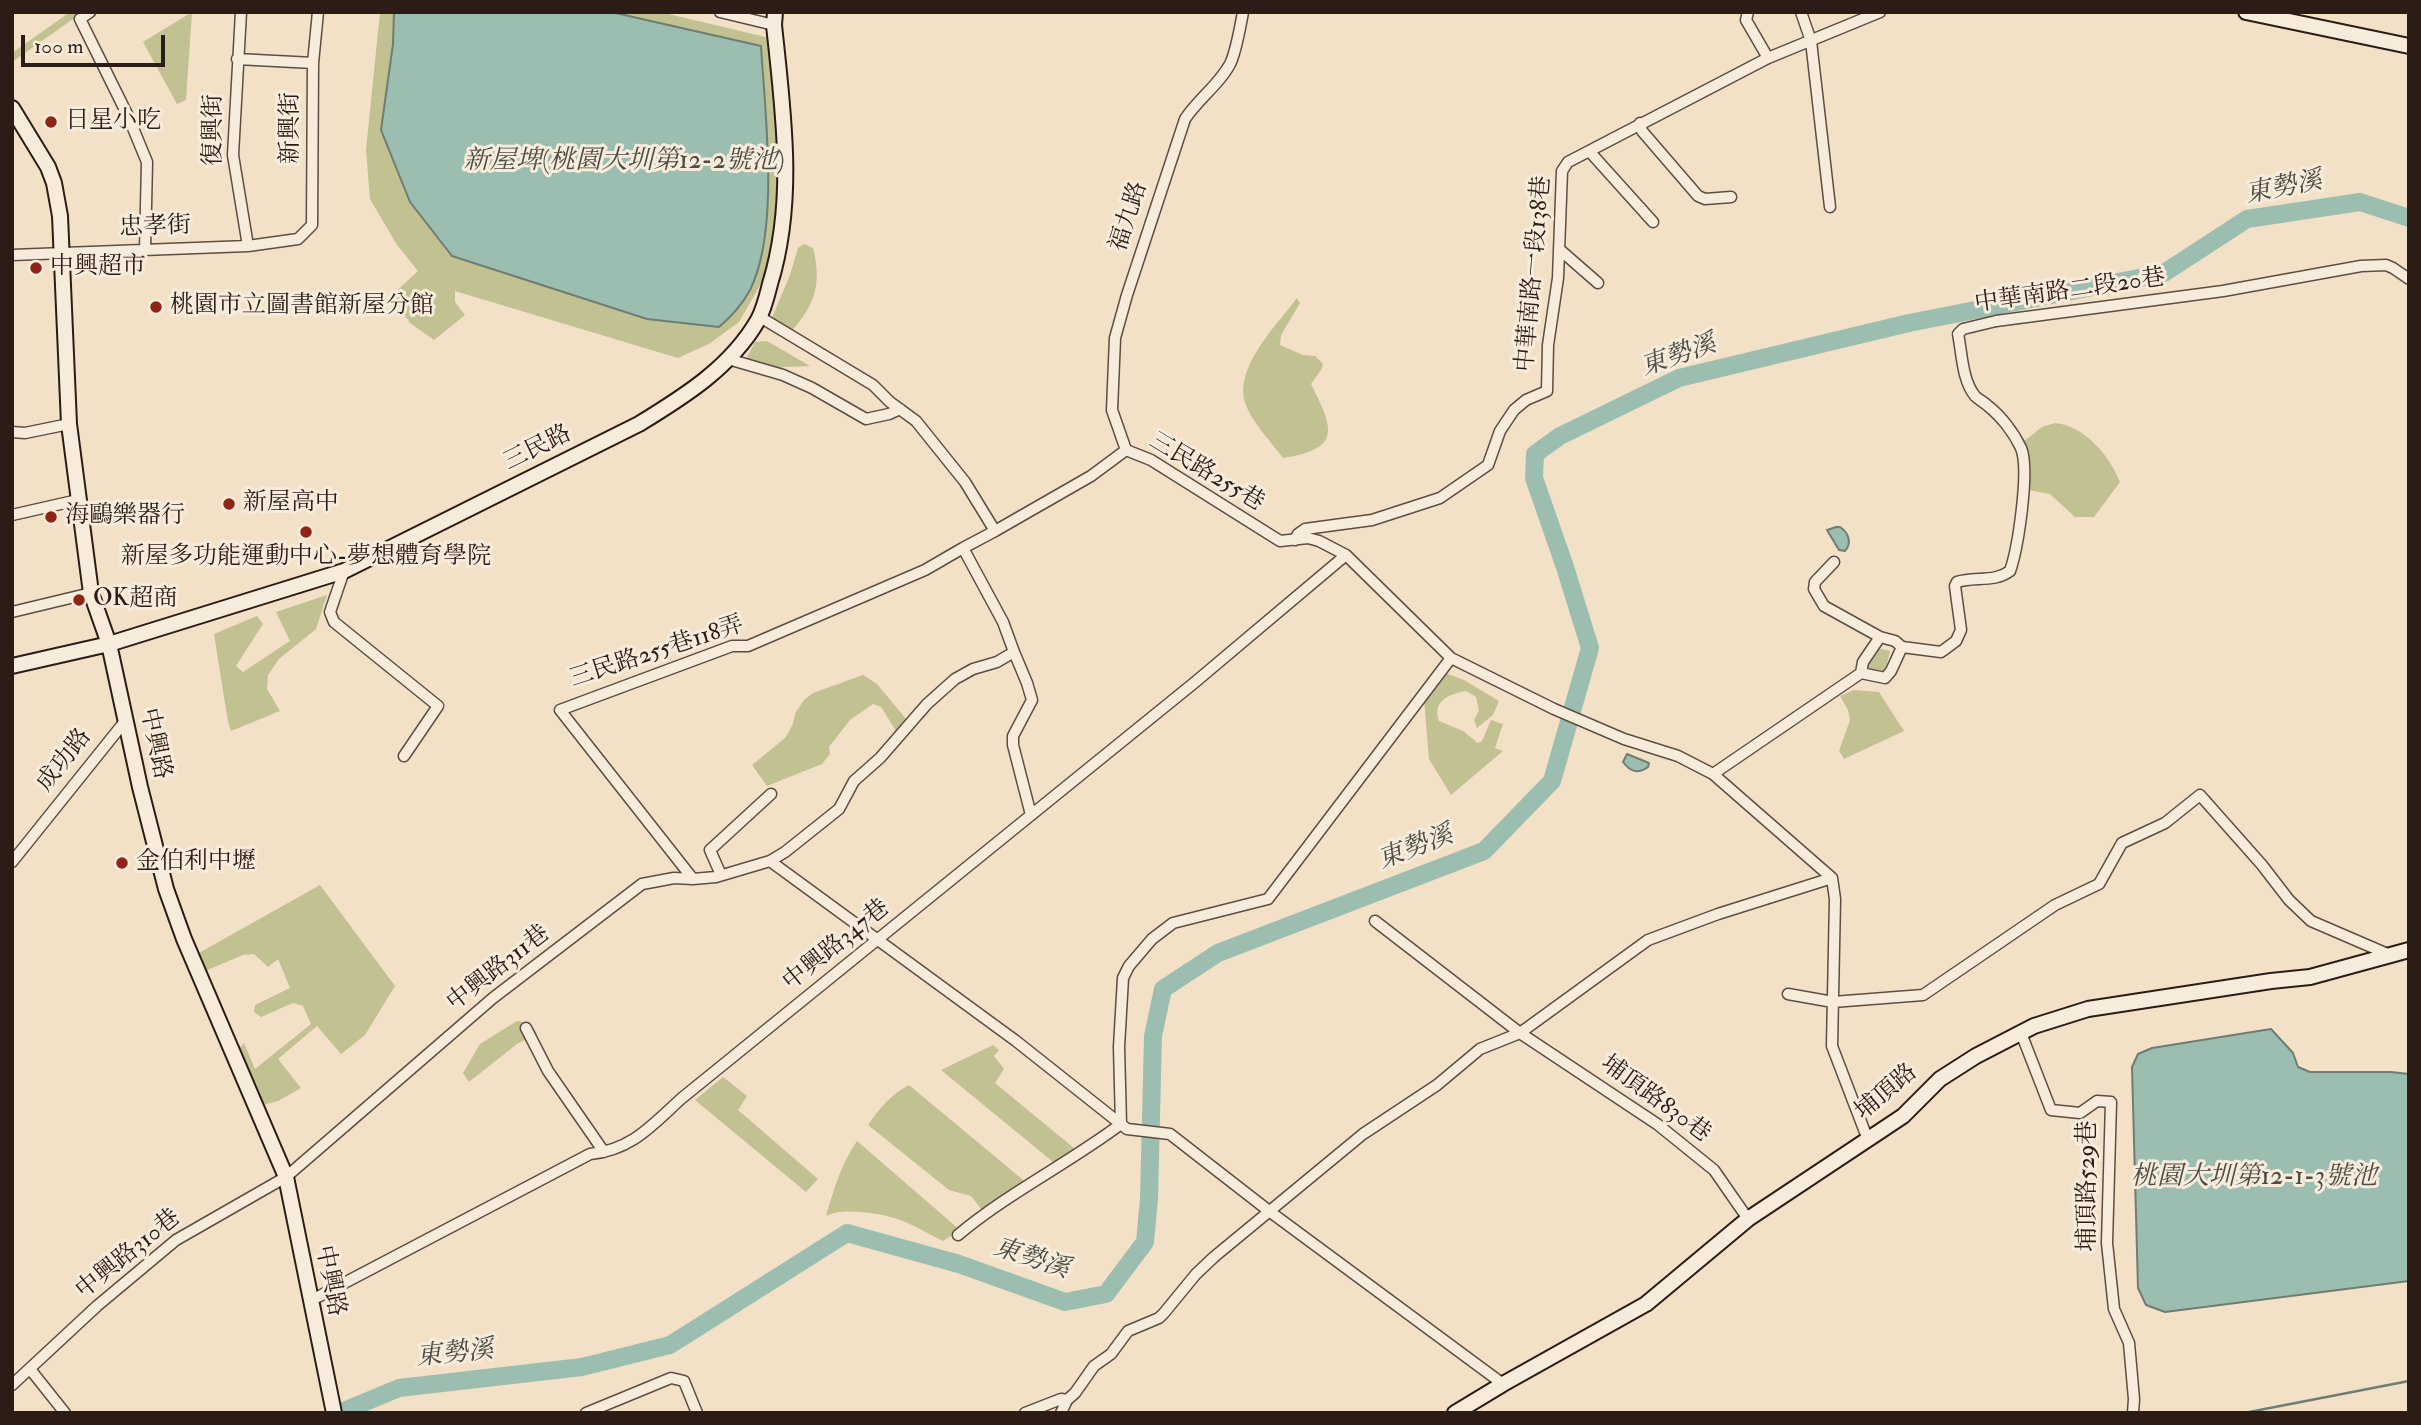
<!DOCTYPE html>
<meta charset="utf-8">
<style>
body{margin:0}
#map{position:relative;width:2421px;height:1425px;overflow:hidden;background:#f3e1c7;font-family:"IM FELL Double Pica",serif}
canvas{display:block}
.frame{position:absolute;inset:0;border:14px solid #2b1c15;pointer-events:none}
.scale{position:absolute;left:21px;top:35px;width:144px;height:32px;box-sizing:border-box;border:4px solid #2b1c15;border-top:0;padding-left:9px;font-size:21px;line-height:24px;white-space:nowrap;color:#2b1c15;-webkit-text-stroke:5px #f7ecdb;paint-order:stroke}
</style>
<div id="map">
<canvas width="2421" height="1425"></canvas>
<div class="frame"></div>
<div class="scale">100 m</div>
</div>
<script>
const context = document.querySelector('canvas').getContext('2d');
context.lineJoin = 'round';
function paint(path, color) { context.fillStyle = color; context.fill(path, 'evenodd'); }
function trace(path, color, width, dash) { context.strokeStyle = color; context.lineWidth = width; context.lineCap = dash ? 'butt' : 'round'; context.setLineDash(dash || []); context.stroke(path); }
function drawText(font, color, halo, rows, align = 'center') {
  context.font = font + ' "IM FELL Double Pica","Noto Serif TC",serif'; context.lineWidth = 6; context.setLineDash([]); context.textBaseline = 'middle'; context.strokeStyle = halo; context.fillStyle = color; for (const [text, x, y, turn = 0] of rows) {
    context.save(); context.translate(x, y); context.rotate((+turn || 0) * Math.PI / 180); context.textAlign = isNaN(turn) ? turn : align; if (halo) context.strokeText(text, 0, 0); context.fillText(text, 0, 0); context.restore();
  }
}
paint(new Path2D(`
 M70 12H83L12 62V53Z
 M192 12 186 100 177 104 143 42Z
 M380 12H660L770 38 783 141 774 261 739 322 709 344 678 358 455 291V302L465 315 434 340 410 323 392 295 418 271 397 245 370 199 366 150Z
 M804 244 813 248C823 287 813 309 786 337L767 329 790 275 798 248Z
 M1297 298 1300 303 1281 335 1280 345 1303 355 1315 356 1323 364 1321 370 1311 384C1333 428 1343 449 1283 458 1272 443 1252 422 1246 405 1232 369 1277 325 1297 298Z
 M767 341 810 366 784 367 765 373 744 363 755 342Z
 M2055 423C2085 426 2110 456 2120 482L2094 517H2075L2050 494 2023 489 2018 446 2042 427Z
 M327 595 316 629 279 659 268 675 267 689 280 711 231 731 228 722 214 634 257 616 263 624 236 666 243 672 290 641 276 612Z
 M1877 648 1890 651 1884 676 1862 668Z
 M1445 673 1464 680 1499 701 1493 715 1477 728 1474 720 1479 711 1476 697 1466 691C1449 694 1432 701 1439 721L1463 731 1478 743 1482 741 1491 720 1503 724 1495 748 1503 751 1451 795 1429 759 1424 699Z
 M863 675 877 684 907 720 896 731 881 707 873 704 850 720 829 747 830 754 822 764 767 786 752 765 785 738 792 726 796 712 804 700 813 693Z
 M1854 690 1879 692 1904 731 1844 759 1839 751 1850 720 1848 710 1840 696Z
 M320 885 395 986 365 1035 341 1054 317 1026 278 1059 301 1088 278 1101 258 1106 237 1051 244 1043 255 1069 311 1024 303 1006 293 1003 261 1017 254 1012 255 1005 290 988 278 959 268 967 254 954 243 955 205 971 197 954Z
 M517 1021C527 1022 532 1024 537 1034L517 1044 469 1082 463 1073 480 1044Z
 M993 1045 999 1050 994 1056 1004 1069 995 1083 1080 1153 1058 1166 941 1070Z
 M723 1077 747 1096 738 1110 818 1179 806 1192 695 1100Z
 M909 1085 1028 1184 986 1210H982L971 1196 949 1190 868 1125C879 1109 891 1094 909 1085Z
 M857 1141 960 1230 943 1241C928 1234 913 1224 897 1219 881 1213 840 1207 826 1216 834 1189 841 1164 857 1141Z`), '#c2c191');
const water = new Path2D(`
 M394 12H611L761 46C765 113 780 230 750 290 742 305 732 316 719 327L647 319 452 256 410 202 381 130 393 44Z
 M1836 527H1840C1849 533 1852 543 1845 551L1839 550 1827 530Z
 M1627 754 1649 763 1648 767C1637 775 1630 771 1623 762Z
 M2271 1029 2293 1053 2298 1067 2310 1072H2391L2409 1074V1281L2165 1312 2146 1305 2138 1288 2132 1067 2138 1054 2152 1048Z`);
paint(water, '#9cbeb1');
trace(water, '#6f7d73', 2);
trace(new Path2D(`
 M2244 1413 2409 1381`), '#6f7d73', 2.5);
trace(new Path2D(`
 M339 1413 399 1388 582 1367 670 1345 847 1233 959 1264 1065 1302 1106 1294 1145 1242 1149 1199 1153 1036 1163 989 1218 953 1484 851 1552 781 1590 648 1565 567 1534 478 1535 454 1560 436 1679 378 1909 323 2164 273 2247 219 2360 202 2409 218`), '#9cbeb1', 18);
const street = new Path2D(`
 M90 12 80 19 128 116 147 162 145 250
 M241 12 233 155 248 246
 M720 12 774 25
 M1748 12 1746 20 1768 58
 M1801 12 1811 41 1830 207
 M237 59 313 63
 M1640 123 1642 131 1698 196 1705 199 1731 197
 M1590 152 1653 222
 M1559 249 1598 283
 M12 255 248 246 298 239 312 225 313 63 318 12
 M760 317 873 385 890 402 916 421 965 482 995 531 1091 476 1126 450 1151 460 1280 541 1308 538 1319 541 1346 555 1451 658 1554 709 1624 739 1678 756 1713 774 1832 878 1835 899 1832 1046 1868 1140
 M728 359 783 375 812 388 866 419 889 414 900 409
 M12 432 25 433 69 424
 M1126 450 1112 410 1115 338 1127 295 1185 119C1198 99 1221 83 1231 62 1237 47 1240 28 1243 12
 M12 515 78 500
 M1295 540 1298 534 1305 529 1372 520 1440 498 1488 465 1500 431 1514 410 1526 400 1547 391 1548 345 1558 278 1562 171 1568 162 1768 58 1880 12
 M1834 562 1815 582 1814 589 1824 606 1880 637 1895 641 1902 647 1941 652 1956 641 1961 630 1955 586 1957 582C1974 576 1994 583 2010 571 2018 548 2030 470 2021 448 2014 433 2001 416 1988 406 1984 402 1979 400 1975 396 1962 380 1962 353 1958 334L1963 329 1996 321 2223 291 2361 266 2386 265 2393 268 2409 279
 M344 571 330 612 334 622 438 706 404 756
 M12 612 91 593
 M1014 652 1027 683 1032 700 1013 736V745L1031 815
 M1861 673 1885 678 1891 671 1902 647
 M1713 774 1861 673 1863 662 1880 637
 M770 861 1016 1041 1127 1129 1170 1134 1269 1211 1503 1384
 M12 862 126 720
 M721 875 710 850 771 794
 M693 879 560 710 732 646H748L925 570 963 548
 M1375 921 1520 1033 1657 1124 1714 1170 1748 1219
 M1788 994 1833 1002 1923 995 2055 905 2099 884 2122 843 2165 823 2200 795 2262 865 2289 900 2311 921 2390 955
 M526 1028 548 1071 604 1152
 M2021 1033 2051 1110 2080 1113 2097 1101 2111 1102 2107 1243 2114 1309 2129 1343 2134 1399 2133 1413
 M958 1235C1008 1193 1069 1163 1121 1124L1119 1047 1123 978 1129 966 1152 939 1173 923 1268 899 1451 658
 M310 1301 590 1154C632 1150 652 1125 682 1098L1194 683 1346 555
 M30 1369 65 1413
 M12 1385 97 1306 176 1240 286 1177 493 998 642 884 674 878 693 879 716 877 770 861 785 852 839 809 854 781 880 758 927 704 955 679 973 669 997 662 1014 652 1003 622 963 548 995 531
 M586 1413 671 1378 684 1381 697 1413
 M1025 1413 1061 1399 1067 1400
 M1061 1413 1067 1400 1075 1393 1094 1366 1111 1354 1128 1331 1159 1318 1164 1313 1196 1274 1214 1257 1363 1134 1437 1085 1480 1049 1520 1033 1648 940 1718 914 1832 878`);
const secondary = new Path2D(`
 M2246 12 2409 46
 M12 108 48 167 54 183 60 216 69 424 91 593 109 644 140 787 166 889 184 939 286 1177 334 1413
 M12 666 109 644 344 571 639 424C685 396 731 367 758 320 764 309 767 296 770 284 796 200 783 111 774 25L775 12
 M1455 1413 1503 1384 1646 1304 1748 1219 1903 1116 1940 1079 1976 1056 2034 1026 2088 1009 2271 981 2310 977 2409 950`);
trace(street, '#5d4d42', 13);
trace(secondary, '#2b1c15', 18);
trace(street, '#f7ecdb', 10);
trace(secondary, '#f7ecdb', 14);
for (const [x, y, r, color] of [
 [51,122,7,"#8f2418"],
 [36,268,7,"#8f2418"],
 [156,307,7,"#8f2418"],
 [229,504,7,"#8f2418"],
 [51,517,7,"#8f2418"],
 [306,532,7,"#8f2418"],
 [79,600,7,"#8f2418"],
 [122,863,7,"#8f2418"]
]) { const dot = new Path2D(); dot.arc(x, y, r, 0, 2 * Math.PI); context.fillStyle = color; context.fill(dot); trace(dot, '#f7ecdb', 2.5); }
drawText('24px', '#2b1c15', '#f7ecdb', [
 ["日星小吃",65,122],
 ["中興超市",50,268],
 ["桃園市立圖書館新屋分館",170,307],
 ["新屋高中",243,504],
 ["海鷗樂器行",65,517],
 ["新屋多功能運動中心-夢想體育學院",306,558,"center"],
 ["OK超商",93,600],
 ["金伯利中壢",136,863]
], 'left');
drawText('24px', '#2b1c15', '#f7ecdb', [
 ["新興街",292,128,-90],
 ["復興街",215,130,-90],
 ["福九路",1130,217,-72],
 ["忠孝街",155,228,-2],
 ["中華南路一段138巷",1535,274,-85],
 ["中華南路二段20巷",2070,292,-8],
 ["三民路",538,449,-26],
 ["三民路255巷",1206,473,31],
 ["三民路255巷118弄",657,653,-18],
 ["中興路",154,744,78],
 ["成功路",65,761,-52],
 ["中興路347巷",837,946,-39],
 ["中興路311巷",499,969,-38],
 ["埔頂路",1887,1093,-40],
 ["埔頂路830巷",1655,1100,36],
 ["埔頂路529巷",2089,1186,-90],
 ["中興路310巷",129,1255,-39],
 ["中興路",329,1281,79]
]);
drawText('italic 26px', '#4d4d44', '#f7ecdb', [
 ["新屋埤(桃園大圳第12-2號池)",624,162],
 ["東勢溪",2284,189,-11],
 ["東勢溪",1679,357,-19],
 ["東勢溪",1416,849,-21],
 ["桃園大圳第12-1-3號池",2254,1178],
 ["東勢溪",1031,1260,18],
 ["東勢溪",455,1355,-6]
]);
</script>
